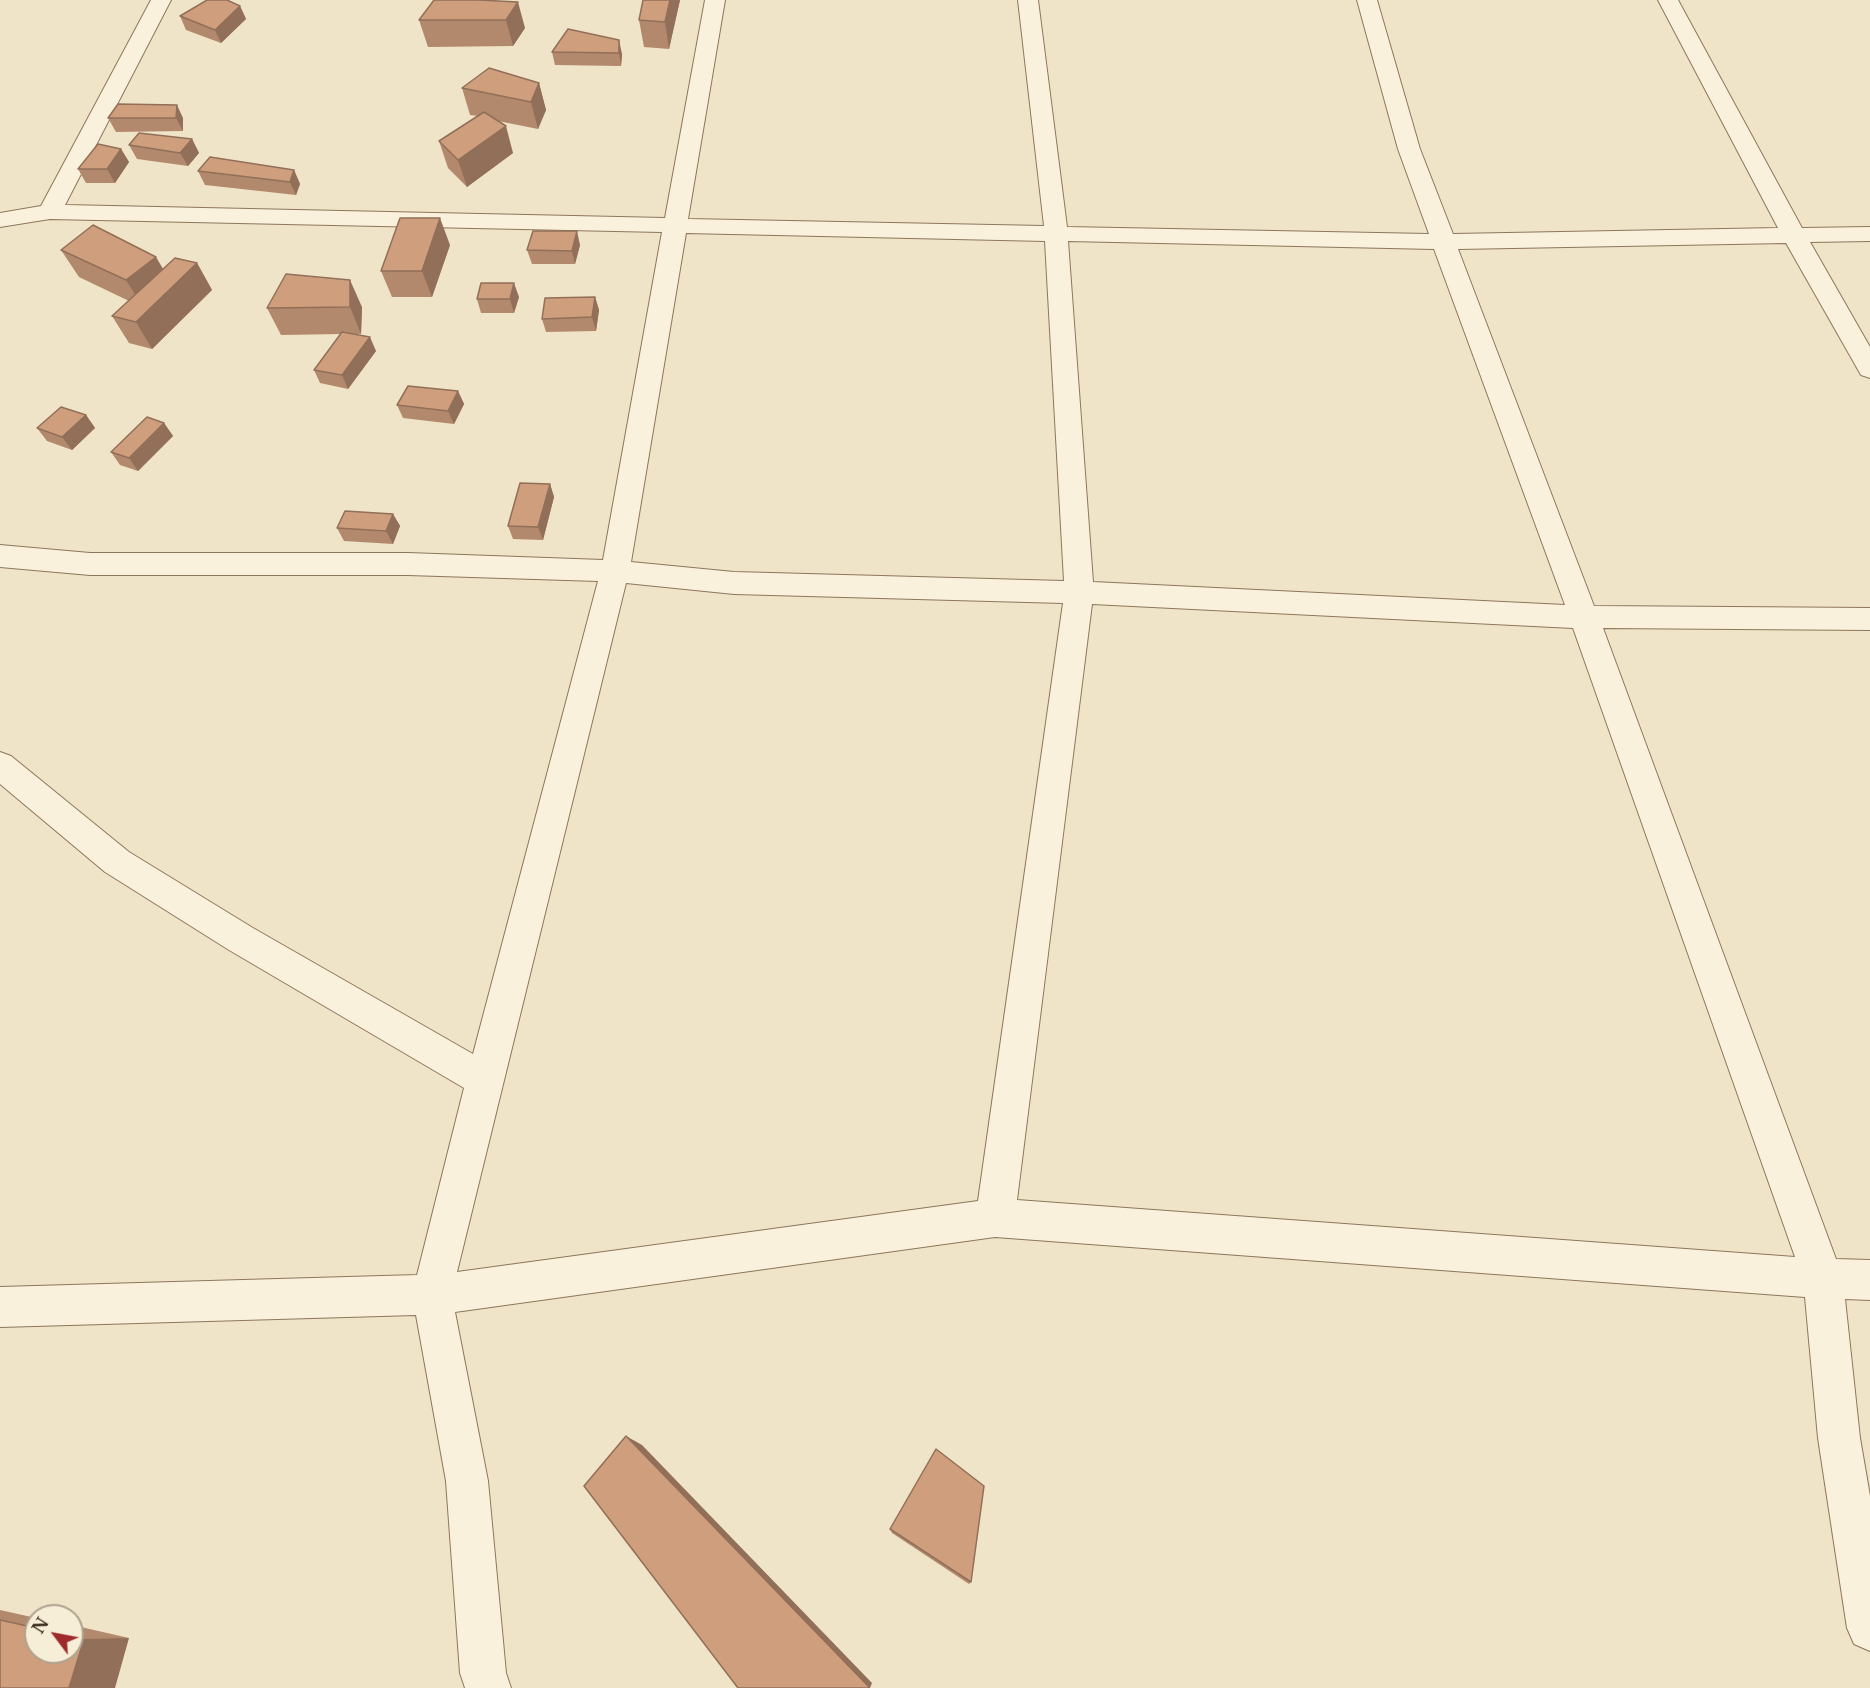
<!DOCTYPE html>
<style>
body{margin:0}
#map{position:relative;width:1870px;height:1688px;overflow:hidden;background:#f0e4c8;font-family:"Libre Baskerville",serif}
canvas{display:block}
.north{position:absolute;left:24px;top:1604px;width:60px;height:60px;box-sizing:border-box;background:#f7eed8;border:2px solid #ada18e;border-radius:50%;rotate:302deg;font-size:16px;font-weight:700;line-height:24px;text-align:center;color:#3d2e20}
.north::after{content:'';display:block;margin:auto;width:21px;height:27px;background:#9e2a2b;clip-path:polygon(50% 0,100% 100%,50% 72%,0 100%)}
</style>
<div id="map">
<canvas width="1870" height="1688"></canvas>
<div class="north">N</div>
</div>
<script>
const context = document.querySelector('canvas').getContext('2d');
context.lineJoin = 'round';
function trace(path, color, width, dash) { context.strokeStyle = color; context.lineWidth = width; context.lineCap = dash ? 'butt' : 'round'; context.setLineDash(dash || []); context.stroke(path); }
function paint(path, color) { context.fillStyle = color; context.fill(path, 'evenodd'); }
const minor = new Path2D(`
 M151 0H171L65 205 665 218 705 0H725L688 219 1044 226 1018 0H1038L1067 227 1429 234 1398 149 1357 0H1377L1420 149 1453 234 1778 228 1658 0H1678L1802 228 1870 227V241L1810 242 1870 347V378L1861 375 1786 243 1458 249 1594 606 1870 608V630L1603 628 1836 1259 1870 1260V1300L1845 1299 1860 1438 1870 1496V1651L1854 1644 1847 1628 1818 1438 1805 1297 995 1237 455 1312 488 1481 506 1673 511 1688H465L460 1673 446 1481 416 1315 0 1327V1287L417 1275 464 1088 229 950 105 872 0 784V752L11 756 129 852 253 928 473 1054 598 581 408 575H90L0 567V545L90 553H408L603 560 662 232 50 219 0 227V213L41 206ZM686 233 1045 241 1064 581 734 572 631 562ZM1068 241 1434 249 1565 605 1093 582ZM626 583 734 594 1063 603 978 1201 457 1272ZM1092 604 1573 628 1795 1257 1017 1200Z`);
trace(minor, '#8d765c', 2);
paint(minor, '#faf1dc');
paint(new Path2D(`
 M479 0 525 28 513 46 428 47 419 20Z
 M643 0H680L669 49 644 47 639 20Z
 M240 6 246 19 221 43 186 30 180 16Z
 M568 29 622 54 621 66 555 65 552 52Z
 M539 83 546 110 538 129 498 121 513 153 467 187 448 168 439 141 478 116 470 115 462 88Z
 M118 104 183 118V131L116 132 108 118Z
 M192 139 199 153 188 166 137 159 129 145Z
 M121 149 129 162 115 183H86L78 169Z
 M294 170 300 184 296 195 205 185 198 171Z
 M450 245 432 297H392L381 271Z
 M580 245 575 264H532L527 250Z
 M61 250 163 269 197 263 212 290 152 349 129 343 112 316 129 301 79 277Z
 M519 297 514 313H481L477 299Z
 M595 297 599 310 596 331 546 332 542 319Z
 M362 307 361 334H350L376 351 348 389 320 383 314 370 341 334 281 335 267 308Z
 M458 391 464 404 454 424 403 418 397 405Z
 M86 415 95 428 72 450 47 441 37 428Z
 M164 423 173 436 138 471 120 465 111 452Z
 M550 484 554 497 543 540 513 539 508 526Z
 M393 514 400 526 393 544 344 541 337 528Z
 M890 1529 971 1582 969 1584 892 1533Z
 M0 1610 36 1618V1652H72V1625L129 1638 0 1688Z`), '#b2896c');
paint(new Path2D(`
 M670 0H680L669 49 665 22Z
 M518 2 525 28 513 46 506 20Z
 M240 6 246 19 221 43 215 30Z
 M619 40 622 54 621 66 619 53Z
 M539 83 546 110 538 129 531 102Z
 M177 105 183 118V131L176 118Z
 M506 126 513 153 467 187 458 160Z
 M192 139 199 153 188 166 180 153Z
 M121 149 129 162 115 183 107 169Z
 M294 170 300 184 296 195 290 182Z
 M440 218 450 245 432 297 422 271Z
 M577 231 580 245 575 264 572 251Z
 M156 257 172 284 143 307 126 280Z
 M197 263 212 290 152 349 136 322Z
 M350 280 362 307 361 334 350 307Z
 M514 283 519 297 514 313 510 299Z
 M595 297 599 310 596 331 592 317Z
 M370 337 376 351 348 389 342 375Z
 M458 391 464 404 454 424 448 411Z
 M86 415 95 428 72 450 62 437Z
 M164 423 173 436 138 471 129 458Z
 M550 484 554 497 543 540 538 527Z
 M393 514 400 526 393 544 386 531Z
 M626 1436 642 1445 872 1683 870 1688H868Z
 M129 1638 115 1688H69L84 1639Z`), '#916f58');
const building = new Path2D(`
 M207 0H227L240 6 215 30 180 16Z
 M434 0H479L518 2 506 20H419Z
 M643 0H670L665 22 639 20Z
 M568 29 619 40V53L552 52Z
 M489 68 539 83 531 102 462 88Z
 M118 104 177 105 176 118H108Z
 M484 112 506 126 458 160 439 141Z
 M139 133 192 139 180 153 129 145Z
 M98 144 121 149 107 169H78Z
 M210 157 294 170 290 182 198 171Z
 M400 218H440L422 271H381Z
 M93 225 156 257 126 280 61 250Z
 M533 231H577L572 251 527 250Z
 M175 258 197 263 136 322 112 316Z
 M286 274 350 280V307L267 308Z
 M481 283H514L510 299H477Z
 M595 297 592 317 542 319 545 298Z
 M342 332 370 337 342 375 314 370Z
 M408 386 458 391 448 411 397 405Z
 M61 407 86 415 62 437 37 428Z
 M147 417 164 423 129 458 111 452Z
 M520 483 550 484 538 527 508 526Z
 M345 511 393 514 386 531 337 528Z
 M626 1436 869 1687 868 1688H738L584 1486Z
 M936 1449 984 1486 971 1582 890 1529Z
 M0 1620 36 1628V1652H72V1636L84 1639 69 1688H0Z`);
paint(building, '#cf9f7d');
trace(building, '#916f58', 1.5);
</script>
